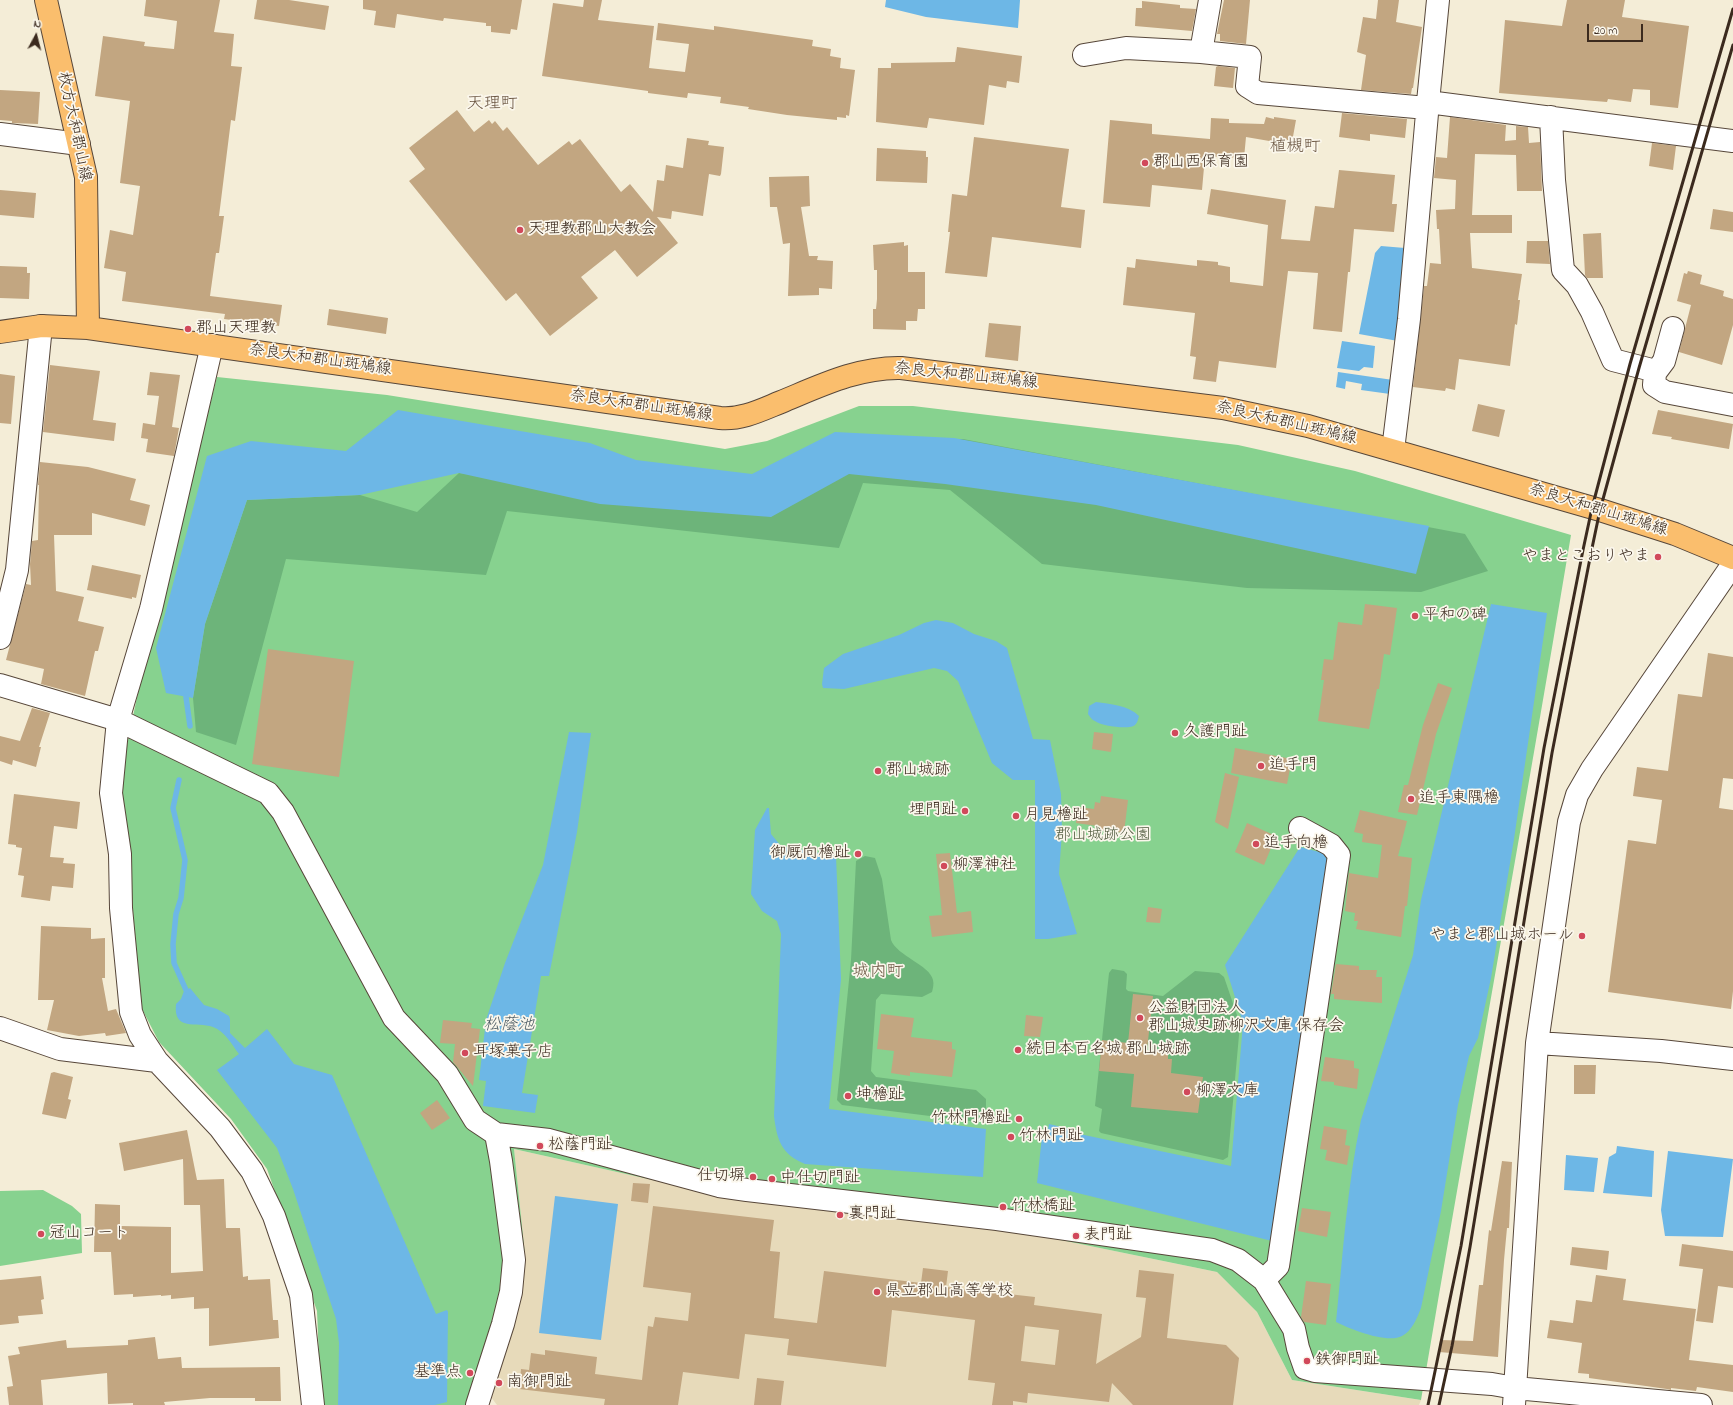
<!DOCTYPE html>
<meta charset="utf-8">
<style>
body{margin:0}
#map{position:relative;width:1733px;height:1405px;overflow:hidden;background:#f4edd7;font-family:"Indie Flower",sans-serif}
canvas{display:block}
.north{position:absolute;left:16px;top:16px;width:40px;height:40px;-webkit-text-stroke:3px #fbf7ec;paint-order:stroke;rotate:7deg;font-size:11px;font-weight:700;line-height:16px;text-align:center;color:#3b2a1e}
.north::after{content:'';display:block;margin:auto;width:14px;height:18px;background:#3b2a1e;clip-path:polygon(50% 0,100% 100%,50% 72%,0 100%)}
.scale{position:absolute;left:1587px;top:24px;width:56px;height:18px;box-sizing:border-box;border:2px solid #3b2a1e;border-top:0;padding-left:5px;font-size:12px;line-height:14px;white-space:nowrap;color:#3b2a1e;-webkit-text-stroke:3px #fbf7ec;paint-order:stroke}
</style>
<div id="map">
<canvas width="1733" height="1405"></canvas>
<div class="north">N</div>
<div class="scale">20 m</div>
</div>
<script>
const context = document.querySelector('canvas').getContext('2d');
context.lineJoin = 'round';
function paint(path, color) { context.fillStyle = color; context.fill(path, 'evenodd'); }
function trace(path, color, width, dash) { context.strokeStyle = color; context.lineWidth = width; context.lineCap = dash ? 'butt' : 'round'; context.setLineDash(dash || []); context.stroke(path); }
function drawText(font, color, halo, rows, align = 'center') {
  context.font = font + ' "Indie Flower","Klee One",sans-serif'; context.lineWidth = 3.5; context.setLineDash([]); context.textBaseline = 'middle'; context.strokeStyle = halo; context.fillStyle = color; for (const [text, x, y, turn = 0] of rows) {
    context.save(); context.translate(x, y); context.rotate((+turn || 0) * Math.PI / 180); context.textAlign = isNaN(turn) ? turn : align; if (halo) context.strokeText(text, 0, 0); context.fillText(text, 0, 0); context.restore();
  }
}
paint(new Path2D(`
 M514 1149 720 1195 1012 1230 1217 1272 1257 1312 1292 1380 1421 1400 1419 1405H497L491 1397 525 1255Z`), '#e7daba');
paint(new Path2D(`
 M217 377 387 395 725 449 767 441 859 406H913L1238 445 1355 471 1571 535C1523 823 1470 1111 1421 1400L1292 1380 1257 1312 1217 1272 1012 1230 720 1195 514 1149 525 1255 488 1405H321L317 1311 267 1169 231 1119 159 1042 141 1007 128 850 121 803 127 745 145 659Z
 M43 1190 72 1206 81 1214 82 1253 0 1266V1191Z`), '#87d28f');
paint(new Path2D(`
 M963 439 1465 534 1488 571 1421 592 1247 588 1042 564 950 490 863 483 839 548 507 511 486 575 286 559 236 745 196 732 193 698 205 624 247 500 360 495 417 512 459 473 774 503 838 442Z
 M865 856 875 858 882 879 891 940C897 956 930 965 933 980 934 984 933 988 932 992L922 997 881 994 876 1000 871 1071 876 1077 976 1090 986 1099V1115L978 1122 842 1105 837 1100 851 960 856 861Z
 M1112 969 1124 971 1127 974 1126 989 1128 991 1163 996 1195 971 1219 973 1224 977 1240 1024 1228 1157 1223 1160 1101 1133 1099 1131 1102 1109 1095 1106 1109 973Z`), '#6db47a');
paint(new Path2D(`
 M886 0H1020L1018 28 926 17 885 7Z
 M1381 246 1405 248 1398 341 1359 334 1375 253Z
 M1342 341 1375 346 1373 368 1364 367 1359 371 1337 368Z
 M1338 372 1393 380 1390 394 1361 390 1362 384 1346 381 1345 389 1336 387Z
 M398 410 590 443 636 460 752 474 835 432 954 438 1429 526 1416 574 1096 505 945 484 849 474 771 517 600 504 459 473 360 495 247 500 205 624 193 698 166 693 156 648 207 456 251 441 346 451Z
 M1491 604 1547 613 1514 839 1491 978 1478 1038 1469 1056 1458 1105 1441 1211 1421 1308C1417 1318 1412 1331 1402 1336 1387 1344 1350 1329 1336 1322 1343 1254 1347 1186 1361 1120L1413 955 1421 900Z
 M936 620 953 623 974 634 996 641 1007 648 1033 739 1050 740 1061 794 1062 831 1059 874 1077 934 1048 939H1035V780H1013L992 763 958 681 947 671 934 668 844 689 823 688 822 684 824 668 843 654 899 635 924 623Z
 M1096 702C1110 704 1128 705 1139 716 1138 719 1138 722 1135 725 1130 730 1101 726 1095 721 1092 720 1090 717 1088 714L1089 706Z
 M569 732 591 733 577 832 549 976H541L522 1093 538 1095 535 1113 483 1106 486 1081 479 1080 486 1020 505 963 543 865Z
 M767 808H769L771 834 781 846 836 856 841 979 829 1109 986 1129 983 1177 805 1164C781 1154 777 1140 774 1116L781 934 777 921 762 911 751 894 755 830Z
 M1300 847 1323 853 1332 867 1272 1241 1037 1183 1042 1136H1047L1049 1124 1070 1129V1132L1231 1166 1243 1023 1225 965Z
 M190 988 204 1005 217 1009 229 1016 230 1019V1033L245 1048 267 1029 294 1064 332 1075 436 1314 447 1310 448 1312 447 1402 435 1405H338L339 1343 336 1319 293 1189 277 1148 217 1070 239 1054C232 1045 225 1031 213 1027 196 1021 173 1032 176 1004L181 999 184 991Z
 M1617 1146 1654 1151 1652 1197 1603 1193 1609 1157 1616 1153Z
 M1668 1151 1733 1159 1723 1237 1665 1236 1661 1210Z
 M1566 1155 1598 1158 1594 1192 1564 1190Z
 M555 1196 618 1204 601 1340 539 1333Z`), '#6db7e6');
trace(new Path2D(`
 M186 697 190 726
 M179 780 173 808 185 860 181 898 176 914 173 944 174 963 186 990`), '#6db7e6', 5.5);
paint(new Path2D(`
 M146 0H220L214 32 234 34 231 66 242 67 235 121 231 120 219 216H224L219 253H216L210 296 282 305 279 326 224 319 225 314 122 301 126 272 104 268 110 230 133 235 140 186 120 183 130 101 95 96 103 36 145 42 144 46 174 49 177 21 144 16Z
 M257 0H289L329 6 325 30 254 19Z
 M363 0H522L517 30 511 29 510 34 491 32V26H486V23L444 18 443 21 397 14 395 28 374 25 376 11 363 9Z
 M584 0H602L598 20 654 26 649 68 685 72 689 44 656 40 658 23 714 30V26L813 40 812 46 831 49 830 56 841 58 840 68 855 70 849 116 846 115V118L837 117V120L787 115 748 109 749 107 720 103 721 97 688 93 687 98 648 93V91L542 76 553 3 583 7Z
 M1224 0H1250L1246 44 1220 41V34H1217Z
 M1378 0H1399L1396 22 1422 27 1413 88H1412L1411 94 1361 90 1366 55 1357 52 1363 17 1376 19Z
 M1567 0H1625L1622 17 1689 26 1678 108 1650 105V90L1633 89 1631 102 1608 99 1607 102 1499 93 1505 20 1562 26Z
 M1142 1 1180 5V8L1196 9 1192 31 1135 26 1136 8H1142Z
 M957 47 1022 56 1019 83 1007 81 1006 88 989 85 984 125 929 118 927 128 876 122 878 68H891V63L955 62Z
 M1218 66 1235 68 1233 88 1214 86 1216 67Z
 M0 90 40 92 38 124 12 123V121L0 120Z
 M457 110 474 132 489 120 492 124 495 121 503 131 507 127 538 165 569 141 572 145 580 139 621 192 630 184 653 212 657 180 664 181 666 165 683 168 687 138 709 141 708 145 724 147 721 174 720 176 709 174 703 216 672 211 671 219 657 217 678 243 637 277 615 250 581 277 598 298 550 336 516 293 506 301 409 181 425 169 409 148Z
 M1342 113 1407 119 1405 138 1370 134V141L1339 137Z
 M1266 117 1274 119V117L1296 120 1292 142 1281 141V143L1246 137 1244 158 1205 156 1202 190 1152 185 1150 207 1103 203 1110 120 1152 124V134L1210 139 1211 118 1229 119V123L1264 124Z
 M1450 117 1506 125 1505 141 1516 140V126L1528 127 1529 143 1540 142 1542 191H1517L1516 155 1475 154 1472 215H1512V233H1470L1472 268 1522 274 1518 300H1520L1517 325 1515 324 1510 366 1459 359 1455 390 1446 388 1445 391 1413 387 1424 286H1427L1430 263 1441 264 1439 229H1437L1436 210 1455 209 1456 180 1434 178 1436 157 1447 158Z
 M974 137 1069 149 1061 207 1085 210 1081 248 992 237 987 277 945 273 950 232H948L952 194 967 196Z
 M1652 143 1676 146 1673 170 1649 166Z
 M877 148 926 151V157H928L927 183 876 181Z
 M1339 170 1395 175 1392 204H1397L1394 232 1354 229 1350 272H1348L1342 332 1313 329 1318 273 1288 271 1276 368 1219 361 1216 382 1193 379 1196 357 1190 356 1195 313 1123 305 1127 267 1135 268 1136 259 1197 266V260L1218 262V265L1230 267V282L1263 286 1268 225 1207 214 1211 189 1286 200 1281 239 1310 241 1315 206 1334 208Z
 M809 176 810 206 801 207 809 256H818L817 260 833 261 832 289 819 288V295L788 296 790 243 783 244 777 207H770L769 177Z
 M0 190 36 193 34 218 0 215Z
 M1713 209 1733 212V232L1710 229Z
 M1601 233 1603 278H1587L1585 275 1583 234Z
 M1527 241H1548L1550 264 1526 263Z
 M904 242V246L908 245V272H925V309H918L917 321H906V330L873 329V309H876L877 299V270H874L873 245Z
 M0 266 27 267V273H30L29 299 0 298Z
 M1688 271 1702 275 1700 284 1724 291 1723 296 1733 299V325L1722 365 1679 352 1691 305 1677 301 1684 273 1687 274Z
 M329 309 388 318 386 334 327 325Z
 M989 323 1021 326 1018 361 985 357Z
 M50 365 100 371 93 420 116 423 114 441 43 432Z
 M150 372 180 375 172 427 179 428 174 456 146 452 148 439 141 438 143 423 155 425 159 396 147 395Z
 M0 374 15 376 11 424 0 423Z
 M1478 404 1505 410 1499 437 1472 431Z
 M1658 410 1733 424 1729 449 1671 439 1672 437 1652 434Z
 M40 462 88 467 136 479 130 500 150 505 145 526 92 513V535H54L56 591 84 597 78 621 104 627 98 651H95L85 696 41 684 44 669 6 660 26 584 31 585 30 564 32 541 38 540 39 485H38Z
 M92 565 141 575 136 598 132 597V599L87 590Z
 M1365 604 1397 608 1390 655 1384 654 1379 689H1377L1369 729 1318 721 1324 680H1321L1324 659 1333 660 1338 622 1362 625Z
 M268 649 354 661 339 777 252 764Z
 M1708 653 1733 657V779L1723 778 1719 808 1733 810V991L1731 1009 1608 992 1628 840 1656 844 1662 800 1633 796 1637 767 1668 771 1678 694 1702 697Z
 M1438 683 1452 688 1436 734 1417 815 1398 812 1404 785H1408L1423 725Z
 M32 708 50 713 39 747H41L36 767 13 760 12 765 0 761V736L20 741Z
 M1094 732 1113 734 1111 752 1092 749Z
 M1235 748 1292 759 1287 784 1231 773Z
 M1225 773 1239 777 1228 829 1215 822Z
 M14 794 80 802 77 829 54 826 50 857 64 858 63 863 75 864 73 888 52 886 50 901 21 897 24 876 18 875 22 848 16 847V845L8 844Z
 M1101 796 1128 800 1124 833 1096 830 1097 826 1076 823 1078 807 1094 809 1095 802 1100 803Z
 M1360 810 1407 821 1398 856 1412 858 1407 906H1405L1401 937 1356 929 1358 921H1354L1355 913 1345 911 1349 873 1378 878 1382 845 1362 842 1363 834 1354 832Z
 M1247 823 1276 836 1264 865 1235 852Z
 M950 853 957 913 971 911 973 932 932 937 929 916 942 915 936 854Z
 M1148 907 1162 909 1160 923 1146 922Z
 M41 926 91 928V939L105 938V978H102L108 1011 116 1009 126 1033 106 1036 105 1033 79 1036 47 1030 54 1000H38Z
 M1336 964 1359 966V970H1377L1376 977H1382V1003L1334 999V994H1331Z
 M1133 994 1153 996 1147 1050 1168 1051V1059H1172L1171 1073 1203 1077 1198 1113 1131 1107 1134 1074 1099 1071 1102 1040 1128 1043Z
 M881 1014 914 1018 911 1037 952 1042V1049L956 1050 952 1077 910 1072V1076L891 1073 894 1051 877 1049Z
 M1026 1015 1043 1017 1040 1037 1024 1036Z
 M443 1020 472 1023 471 1028 480 1029 473 1086 453 1062 455 1044 440 1043Z
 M1325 1057 1354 1061V1068L1359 1069 1357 1089 1334 1085V1082L1321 1081Z
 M1574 1065H1596L1595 1094H1574Z
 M54 1072 73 1077 68 1099 71 1100 66 1119 42 1114 51 1073Z
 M437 1100 450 1118 432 1130 420 1113Z
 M1324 1126 1347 1130 1345 1145 1350 1146 1347 1165 1325 1160 1327 1150 1320 1149Z
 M187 1130 197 1180 224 1179 226 1228H240L243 1277 248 1276V1280L270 1279 273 1320H278L279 1338 209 1346V1308L194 1309V1297L171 1299V1295L161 1296V1295L133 1297V1294L114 1295 111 1252H94L95 1204 120 1205V1226L171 1227V1273L203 1271 200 1205H184L183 1159 124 1171 119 1143Z
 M1502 1161 1512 1162 1509 1228H1507L1504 1260 1498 1357 1439 1352 1440 1340 1473 1341 1479 1285H1483L1489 1230 1491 1231Z
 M633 1183 650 1184 648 1203 631 1201Z
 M653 1206 774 1220 770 1251 780 1252 774 1318 817 1323 824 1271 921 1283 923 1268 948 1271 946 1287 1035 1297 1034 1305 1102 1314 1096 1364 1141 1337 1146 1298 1136 1297 1139 1270 1174 1274 1167 1338 1226 1345 1239 1358 1233 1405H1133L1112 1383 1109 1402 1028 1393 1027 1403 1013 1401V1405H992L995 1383 968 1380 975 1320 892 1310 886 1367 787 1355 789 1339 745 1334 739 1379 683 1372 678 1405H604L605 1399 519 1389 521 1369 529 1370 531 1353 545 1355V1350L597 1357 595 1374 642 1380 648 1326 653 1327 655 1317 688 1321 691 1293 643 1287ZM1025 1326 1059 1330 1055 1365 1021 1361Z
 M1302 1208 1331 1212 1327 1237 1298 1231Z
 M1682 1244 1733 1251V1288L1718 1286 1713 1323 1696 1321 1703 1269 1679 1266Z
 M1572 1247 1609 1251 1607 1270 1570 1265Z
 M1596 1275 1626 1279 1623 1300 1696 1309 1689 1360 1733 1365V1392L1697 1387 1696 1391 1671 1388V1390L1667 1389 1589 1378V1374L1578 1373 1582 1343 1547 1338 1550 1320 1573 1323 1576 1300 1592 1302Z
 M41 1276 44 1299 41 1300 43 1314 18 1316 19 1323 0 1325V1280Z
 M1306 1281 1331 1284 1326 1325 1304 1322 1301 1317Z
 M155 1337 158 1359 181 1357 182 1368 280 1367 281 1401H255V1398H210L164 1402 165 1405H133V1403L108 1404 107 1373 41 1380 43 1405H9L7 1387 13 1386 8 1356 20 1354 18 1347 66 1340 67 1348 128 1345V1340Z
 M757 1378 784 1381 781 1405H754Z`), '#c2a681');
const minor = new Path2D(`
 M1201 52 1210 0
 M1084 55 1126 48 1201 52 1250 57 1247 86 1258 93 1427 108
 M1428 102 1733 141
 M1551 117 1554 180 1563 270 1577 285 1592 312 1613 360 1648 369 1655 373 1654 385 1665 392 1733 405
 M0 134 79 144
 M212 345 151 609 118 720 268 793 283 812 394 1018 447 1074 475 1120 496 1134 549 1140 719 1186 747 1190 997 1219 1212 1250 1238 1260 1264 1280 1294 1329 1298 1348 1305 1368 1315 1371 1492 1384 1515 1388 1701 1405
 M1655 373 1664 361 1673 328
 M1393 450 1409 319 1428 102 1438 0
 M0 638 17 570 41 326
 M0 685 118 720 111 793 120 854 121 908 131 1012 140 1035 157 1061 220 1128 252 1171 274 1216 301 1295 313 1405
 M0 1028 60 1049 157 1061
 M1537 1043 1661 1051 1733 1059
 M1264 1280 1278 1266 1339 855 1331 845 1300 828
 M477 1405 503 1324 511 1292 514 1260 501 1161 496 1134
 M1514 1405 1537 1043 1569 822 1577 795 1592 769 1733 564`);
const major = new Path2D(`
 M46 0 86 177 88 328
 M0 332 41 326 88 328 720 418C742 420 761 410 781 402 820 386 858 367 901 368L1223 408 1308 426 1600 510 1675 534 1733 558`);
trace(minor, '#57473a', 24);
trace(major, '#57473a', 24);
trace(minor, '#fff', 22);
trace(major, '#fabe6d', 22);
trace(new Path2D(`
 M1428 1405 1461 1246 1544 748 1583 550 1592 508 1630 364 1733 9
 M1439 1405 1452 1346 1470 1247 1552 753 1591 553 1600 510 1639 368 1733 45`), '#3b2a1e', 3);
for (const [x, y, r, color] of [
 [1145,163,4,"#d1495b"],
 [520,230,4,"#d1495b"],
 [188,329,4,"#d1495b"],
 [1658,557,4,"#d1495b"],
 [1415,616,4,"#d1495b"],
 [1175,733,4,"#d1495b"],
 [1261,766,4,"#d1495b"],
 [878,771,4,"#d1495b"],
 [1411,799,4,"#d1495b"],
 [965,811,4,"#d1495b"],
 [1016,816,4,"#d1495b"],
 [1256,844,4,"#d1495b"],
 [858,854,4,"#d1495b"],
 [944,866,4,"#d1495b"],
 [1582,936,4,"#d1495b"],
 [1140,1018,4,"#d1495b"],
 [1018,1050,4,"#d1495b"],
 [465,1053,4,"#d1495b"],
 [1187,1092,4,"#d1495b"],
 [848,1096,4,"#d1495b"],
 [1019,1119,4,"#d1495b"],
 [1011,1137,4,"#d1495b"],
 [540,1146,4,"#d1495b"],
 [753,1177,4,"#d1495b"],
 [772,1179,4,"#d1495b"],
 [1003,1207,4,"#d1495b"],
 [840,1215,4,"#d1495b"],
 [41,1234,4,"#d1495b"],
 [1076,1236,4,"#d1495b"],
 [877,1292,4,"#d1495b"],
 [1307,1361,4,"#d1495b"],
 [470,1373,4,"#d1495b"],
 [499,1383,4,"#d1495b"]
]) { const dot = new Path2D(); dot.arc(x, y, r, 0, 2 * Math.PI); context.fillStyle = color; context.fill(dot); trace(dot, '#fbf7ec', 1.5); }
drawText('16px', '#3b2a1e', '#fbf7ec', [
 ["枚方大和郡山線",73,127,78],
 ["奈良大和郡山斑鳩線",320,361,8],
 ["奈良大和郡山斑鳩線",966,377,6],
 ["奈良大和郡山斑鳩線",641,407,8],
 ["奈良大和郡山斑鳩線",1286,424,13],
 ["奈良大和郡山斑鳩線",1598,511,17]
]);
drawText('16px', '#3b2a1e', '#fbf7ec', [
 ["郡山西保育園",1153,163],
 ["天理教郡山大教会",528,230],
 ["郡山天理教",196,329],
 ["やまとこおりやま",1650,557,"right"],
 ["平和の碑",1423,616],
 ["久護門趾",1183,733],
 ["追手門",1269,766],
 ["郡山城跡",886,771],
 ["追手東隅櫓",1419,799],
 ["埋門趾",957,811,"right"],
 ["月見櫓趾",1024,816],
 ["追手向櫓",1264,844],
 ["御厩向櫓趾",850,854,"right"],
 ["柳澤神社",952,866],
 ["やまと郡山城ホール",1574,936,"right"],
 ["公益財団法人",1148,1009],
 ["郡山城史跡柳沢文庫 保存会",1148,1027],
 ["続日本百名城 郡山城跡",1026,1050],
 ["耳塚菓子店",473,1053],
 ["柳澤文庫",1195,1092],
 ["坤櫓趾",856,1096],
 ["竹林門櫓趾",1011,1119,"right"],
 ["竹林門趾",1019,1137],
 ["松蔭門趾",548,1146],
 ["仕切塀",745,1177,"right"],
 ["中仕切門趾",780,1179],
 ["竹林橋趾",1011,1207],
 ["裏門趾",848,1215],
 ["冠山コート",49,1234],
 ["表門趾",1084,1236],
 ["県立郡山高等学校",885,1292],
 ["鉄御門趾",1315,1361],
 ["基準点",462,1373,"right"],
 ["南御門趾",507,1383]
], 'left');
drawText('16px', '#525c40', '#fbf7ec', [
 ["郡山城跡公園",1103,836]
]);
drawText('17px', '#6a5541', '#fbf7ec', [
 ["天理町",492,105],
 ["植槻町",1295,148],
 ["城内町",878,973]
]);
drawText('italic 17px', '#4c5b64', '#fbf7ec', [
 ["松蔭池",509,1026]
]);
</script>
